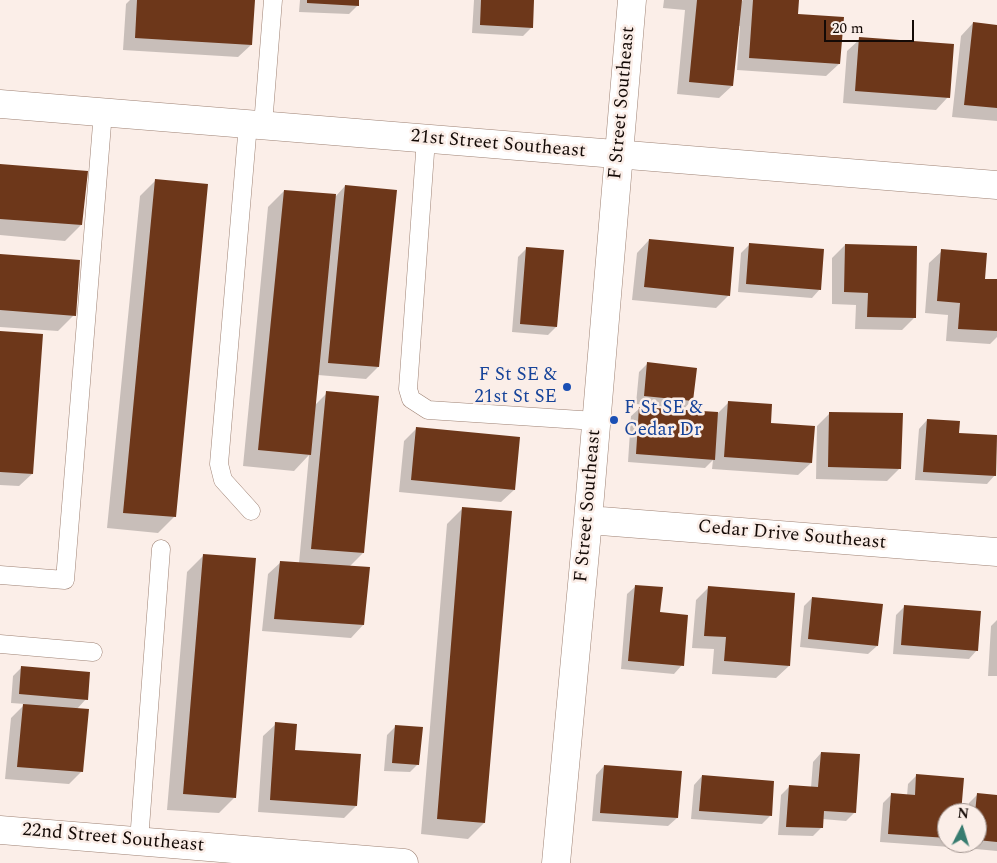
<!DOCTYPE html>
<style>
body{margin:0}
#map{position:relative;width:997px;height:863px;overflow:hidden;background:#fbeee8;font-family:Spectral,serif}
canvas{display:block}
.north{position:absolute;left:937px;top:803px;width:50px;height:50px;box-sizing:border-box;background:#fbeee8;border:1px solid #9f938e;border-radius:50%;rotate:5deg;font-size:14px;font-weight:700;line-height:20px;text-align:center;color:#140a06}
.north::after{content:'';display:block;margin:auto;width:18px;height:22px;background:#387c70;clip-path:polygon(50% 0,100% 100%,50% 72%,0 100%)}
.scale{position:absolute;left:824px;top:20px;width:90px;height:22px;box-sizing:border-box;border:2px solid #140a06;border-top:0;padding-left:6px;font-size:15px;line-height:18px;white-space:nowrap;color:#140a06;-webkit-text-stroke:4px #fbeee8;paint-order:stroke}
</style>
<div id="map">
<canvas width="997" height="863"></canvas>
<div class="north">N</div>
<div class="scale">20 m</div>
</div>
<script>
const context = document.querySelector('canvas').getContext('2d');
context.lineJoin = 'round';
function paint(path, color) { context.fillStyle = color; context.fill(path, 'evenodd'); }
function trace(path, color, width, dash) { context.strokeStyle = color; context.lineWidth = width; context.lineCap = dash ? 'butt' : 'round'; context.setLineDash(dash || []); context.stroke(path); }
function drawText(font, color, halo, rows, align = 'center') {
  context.font = font + ' Spectral,serif'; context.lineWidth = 5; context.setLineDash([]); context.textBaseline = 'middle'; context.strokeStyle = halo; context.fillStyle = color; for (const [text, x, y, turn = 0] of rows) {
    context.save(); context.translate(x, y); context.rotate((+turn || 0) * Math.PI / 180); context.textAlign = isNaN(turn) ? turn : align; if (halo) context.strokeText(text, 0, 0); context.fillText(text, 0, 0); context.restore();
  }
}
paint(new Path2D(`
 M130 0H254L251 45 238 57 123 50 126 4Z
 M300 0H358V5L349 14 299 12Z
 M474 0H533L532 27 523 36 472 33Z
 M664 0H740V3L743 0H798L796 15 839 64 826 76 737 70 740 26H738L732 86 719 98 677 94 685 10 663 8Z
 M973 23 997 26V121L952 117 961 36Z
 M860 39 948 97 936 110 843 103 847 51Z
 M0 165 81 225 65 241 0 235Z
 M156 180 174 517 158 533 107 528 140 196Z
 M345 186 378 367 366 379 318 375 315 405 327 393 363 553 349 567 363 625 351 638 262 631 268 574 281 562 299 563 309 455 294 471 243 466 268 207 284 191 336 196Z
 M649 240 729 295 716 308 632 300 637 253Z
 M749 245 820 289 812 298 738 292 741 253Z
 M845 245 914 318 902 330 855 329 856 305 832 304V258Z
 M526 249 556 327 548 335 512 332 518 257Z
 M942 251 983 280 997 281V337L990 344 946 341 948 315 925 313 929 263Z
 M0 255 74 315 58 331 0 327Z
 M0 332 32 474 19 486 0 485Z
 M648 363 692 400 682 411 718 413 729 402 770 424 811 463 798 475 712 469 713 460 705 468 628 462 631 416 640 408 680 411V408L636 404 639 372Z
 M830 413 900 468 887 481 816 479 817 426Z
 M927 420 958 434 997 437 995 475 987 484 915 480 919 429Z
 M417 428 514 490 501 502 399 492 404 441Z
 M463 508 484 823 468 839 421 834 447 524Z
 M203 556 235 797 219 813 167 810 187 572Z
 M636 586 659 613 682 665 674 674 621 669 627 594Z
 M708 588 789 666 776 678 712 674 714 649 692 648 696 600Z
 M812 598 877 646 868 654 800 647 804 606Z
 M905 606 977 650 969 659 893 654 896 615Z
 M997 620V676H988L991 626Z
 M22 667 86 699 77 709 82 771 69 784 5 779 11 718 25 704 11 703 13 676Z
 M276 724 294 751 356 806 344 818 258 812 263 736Z
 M396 726 418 764 410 772 384 771 387 735Z
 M821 753 855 812 846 821 822 819 821 828 813 836 778 835 781 795 789 787 811 788 813 762Z
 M604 766 677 818 668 826 592 821 596 775Z
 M702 776 770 816 762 824 691 819 694 785Z
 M916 776 960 813H947V843H954L950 847 880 842 883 803 891 795 907 796 908 784Z
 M977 795 997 796V851L965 848 966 843H977V813H968L969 803Z`), '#0003');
paint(new Path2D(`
 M137 0H255L252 45 135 38Z
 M307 0H359V6L307 3Z
 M481 0H534L533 28 480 25Z
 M697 0H742L733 86 689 82Z
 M753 0H799L798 14 844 17 840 64 749 58Z
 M973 22 997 25V108L964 105Z
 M859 37 954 44 950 98 855 91Z
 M0 164 88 171 82 225 0 219Z
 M155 179 208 184 176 517 123 513Z
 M345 185 397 190 379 367 328 363Z
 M284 190 336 194 311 455 258 450Z
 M649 239 734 247 730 296 644 287Z
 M749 243 824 249 821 290 746 284Z
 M845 244 917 246 916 318 867 317 868 293 844 292Z
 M526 247 564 250 557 327 520 324Z
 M941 249 987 253 985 279H997V331L958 329 960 303 937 301Z
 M0 254 80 260 76 316 0 310Z
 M0 331 43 334 33 474 0 472Z
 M647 362 697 368 693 401 644 396Z
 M326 391 379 396 364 553 311 549Z
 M728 401 772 404 771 423 815 426 812 463 724 457Z
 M639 407 718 412 715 460 636 454Z
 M829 412 903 413 901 469 828 467Z
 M927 419 960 421 959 433 997 435 996 476 923 472Z
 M416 427 520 437 515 490 411 480Z
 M462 507 512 511 485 823 437 819Z
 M203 554 256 558 236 798 183 794Z
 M280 561 370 567 364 625 274 619Z
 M635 585 663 587 660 612 688 615 684 666 628 661Z
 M708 586 795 593 790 666 724 661 726 637 704 636Z
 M812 597 883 604 878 646 808 639Z
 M904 605 981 611 978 651 901 645Z
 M21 666 90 672 88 700 19 694Z
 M23 704 89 709 83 772 17 767Z
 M275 722 297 724 295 750 361 754 357 806 270 800Z
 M395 725 423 727 419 765 392 763Z
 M821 752 860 754 856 813 824 811 823 828 786 827 789 785 818 787Z
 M604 765 682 771 678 818 600 813Z
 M916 774 964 778 961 813H947V838L888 834 891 793 915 795Z
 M702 775 774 781 772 816 699 811Z
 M977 793 997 795V842L977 840V813H975Z`), '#6d371a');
const service = new Path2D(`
 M248 124 219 464 223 480 251 511
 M263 125 273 0
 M426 139 408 389 411 399 428 410 596 421
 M0 575 65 580 103 112
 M0 644 93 652
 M139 841 161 549`);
const minor = new Path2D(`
 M588 520 997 552
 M0 830 404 863
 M556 863 588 520 632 0`);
const tertiary = new Path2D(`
 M0 104 997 185`);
trace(service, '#9e8274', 19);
trace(minor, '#9e8274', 29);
trace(tertiary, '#9e8274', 29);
trace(service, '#fff', 18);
trace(minor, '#fff', 28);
trace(tertiary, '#fff', 28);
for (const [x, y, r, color] of [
 [567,387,5,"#1a4fb4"],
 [614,420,5,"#1a4fb4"]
]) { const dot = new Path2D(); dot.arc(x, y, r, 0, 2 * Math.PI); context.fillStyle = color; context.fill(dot); trace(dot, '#fbeee8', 2); }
drawText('19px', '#140a06', '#fbeee8', [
 ["F Street Southeast",623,103,-85],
 ["21st Street Southeast",498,145,5],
 ["F Street Southeast",589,506,-85],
 ["Cedar Drive Southeast",792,536,5],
 ["22nd Street Southeast",113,839,5]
]);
drawText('19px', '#164399', '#fbeee8', [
 ["F St SE &",557,376],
 ["21st St SE",557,398],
 ["F St SE &",624,409,"left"],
 ["Cedar Dr",624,431,"left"]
], 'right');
</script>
